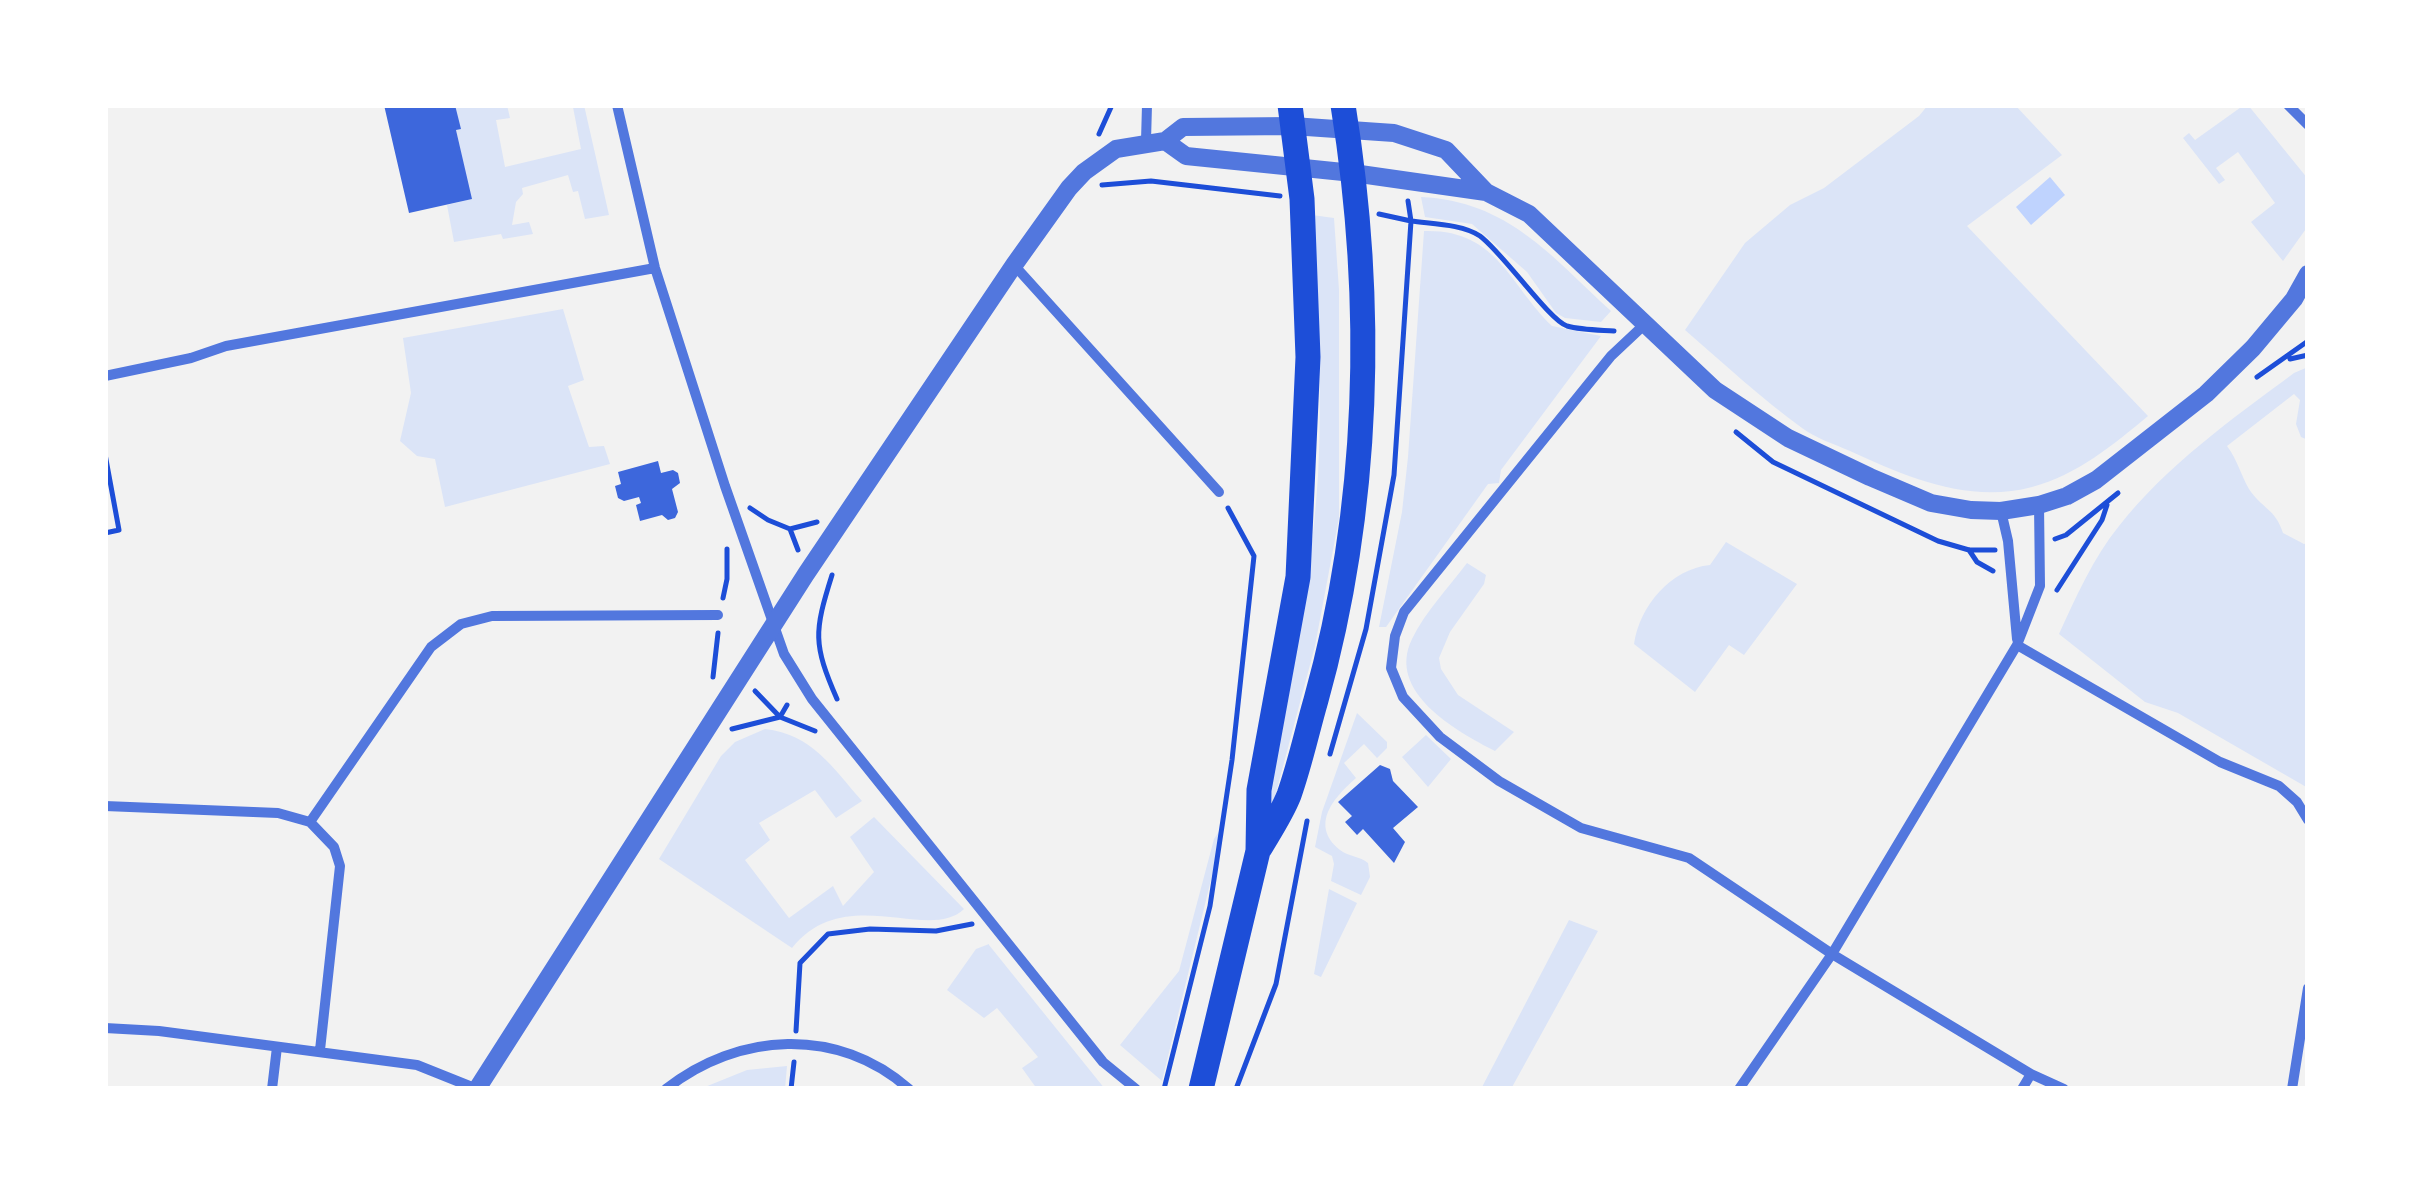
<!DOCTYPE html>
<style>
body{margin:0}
#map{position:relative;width:2413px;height:1194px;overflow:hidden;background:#f2f2f2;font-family:Quicksand,sans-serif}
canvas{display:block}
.frame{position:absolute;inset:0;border:108px solid #fff;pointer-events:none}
</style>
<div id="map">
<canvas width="2413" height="1194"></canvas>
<div class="frame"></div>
</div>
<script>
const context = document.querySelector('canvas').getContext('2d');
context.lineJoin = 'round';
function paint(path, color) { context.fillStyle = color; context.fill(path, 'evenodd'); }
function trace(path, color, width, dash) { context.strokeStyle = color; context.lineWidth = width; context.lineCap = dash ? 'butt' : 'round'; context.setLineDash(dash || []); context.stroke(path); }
paint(new Path2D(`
 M455 105H507L510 118 496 120 505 167 581 149 573 107 559 108V105H584L609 215 585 219 578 191 573 192 568 175 522 188 523 194 516 202 512 225 529 222 533 234 503 239 501 234 454 242 447 205 471 199 456 130Z
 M1928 105H2015L2062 155 1967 226 2148 416C2113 445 2077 475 2032 487 1969 504 1906 477 1850 451 1834 444 1815 438 1802 428 1761 398 1723 363 1685 330L1745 243 1790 205 1824 188 1919 116Z
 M2244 105H2248L2308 179V226L2283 261 2251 222 2275 203 2238 152 2216 168 2225 180 2219 184 2183 138 2189 133 2195 140Z
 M1421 197C1508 201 1551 256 1611 311L1601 322 1565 318 1556 313 1527 272 1472 224 1425 217Z
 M1312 215 1334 218 1339 290V518L1315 646 1273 804 1268 803C1289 697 1311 584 1318 476 1323 389 1317 302 1312 215Z
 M1424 231C1497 229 1508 283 1552 326L1601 336 1501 470 1499 483 1488 484 1386 627H1379L1402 512 1408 457Z
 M563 309 584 380 568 386 589 447 604 446 610 464 445 507 435 459 417 456 400 441 411 393 403 338Z
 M2308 367V440L2301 437 2296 424 2300 400 2294 394 2227 446C2237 459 2241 475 2249 489 2262 509 2275 508 2283 533L2304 544 2308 543V788L2178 713 2145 702 2059 634C2076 597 2093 558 2119 526 2167 465 2232 419 2294 373Z
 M1726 542 1797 584 1744 655 1729 645 1695 692 1634 644C1640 605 1671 569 1710 565Z
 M1467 563 1486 575 1484 584 1450 632 1439 658 1441 669 1458 695 1514 732 1495 751C1456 731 1386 692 1412 639 1425 612 1449 587 1467 563Z
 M1357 713 1387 742V748L1377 758 1364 744 1344 763 1356 778C1336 796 1308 824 1340 850 1349 857 1360 856 1368 863L1370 877 1361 895 1331 881 1334 864 1332 856 1315 847 1322 812Z
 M765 729C812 734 833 768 862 801L836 818 815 790 759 823 770 840 745 860 789 918 833 886 843 906 874 872 850 837 874 817 964 909C929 943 845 882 792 948L659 859 721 756 735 742Z
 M1426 735 1451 759 1428 787 1402 757Z
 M1225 822 1162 1081 1120 1045 1179 971 1214 839Z
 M1329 889 1357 903 1321 977 1314 974Z
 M1569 920 1598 931 1511 1089H1481Z
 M989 944V945L1105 1089H1037L1022 1068 1038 1057 997 1008 984 1018 947 990 976 949Z
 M787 1066 785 1089H700L747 1070Z`), '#dbe4f7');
paint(new Path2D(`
 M2050 177 2065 195 2031 225 2016 207Z`), '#bfd3fe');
paint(new Path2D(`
 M384 105H455L461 129 456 130 472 199 409 213Z
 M658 461 661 473 673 470 678 473 680 483 672 489 678 512 675 518 668 520 662 515 640 521 636 505 641 503 639 497 624 501 618 498 615 486 621 484 618 472Z
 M1380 765 1390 769 1393 781 1418 807 1393 828 1405 842 1394 863 1363 829 1357 835 1345 822 1352 816 1338 802Z`), '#3d67dc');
trace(new Path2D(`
 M1099 134 1112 105
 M1102 185 1151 181 1280 196
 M1408 201 1411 221C1432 224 1462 224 1480 236 1503 253 1549 320 1567 326 1581 330 1599 330 1614 331
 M2290 359 2308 355
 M2257 377 2308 341
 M1736 432 1773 462 1938 541 1969 550H1995
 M105 454 119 530 105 533
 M750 508 768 520 790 529
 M790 529 798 550
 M790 529 817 522
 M2055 539 2066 535 2118 493
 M1969 550 1977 562 1993 571
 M832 575C814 632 813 644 837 699
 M2057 590 2102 520 2107 505
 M723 598 727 579V549
 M713 677 718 633
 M755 691 780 717 815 731
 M732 729 780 717 787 705
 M1330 754 1366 629 1394 475 1411 221 1379 214
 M796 1031 800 963 828 934 870 929 936 931 972 924
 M791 1089 794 1062
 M1164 1089 1210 906 1232 760 1254 556 1228 508
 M1236 1089 1276 984 1307 821`), '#1d4ed8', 5);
trace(new Path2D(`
 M617 105 655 268 725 486 784 654 812 699 1103 1062 1136 1089
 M2288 105 2308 125
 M1146 141 1147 105
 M1014 265 1219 492
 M1644 325 1611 356 1404 612 1395 636 1391 668 1403 697 1440 737 1499 781 1581 828 1689 858 1832 954 2031 1074 2064 1089
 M105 376 191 358 226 346 655 268
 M2001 511 2008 541 2017 639
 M2017 645 2220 762 2279 786 2297 802 2308 820
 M105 806 278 813 310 822
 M105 1028 159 1031 417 1065 477 1089
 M320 1050 340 866 334 847 310 822 431 647 461 624 492 616 718 615
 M272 1089 277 1047
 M666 1089C738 1032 838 1026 909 1089
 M1739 1089 1832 954 2017 645 2040 586 2039 505
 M2022 1089 2031 1074
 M2292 1089 2308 988`), '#5277de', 10);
trace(new Path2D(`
 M1165 141 1186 156 1353 173 1486 192
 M477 1089 806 574 1014 265 1069 188 1084 172 1116 149 1165 141 1183 127 1292 126 1394 133 1446 150 1486 192 1529 214 1715 390 1788 438 1870 477 1931 503 1971 510 2001 511 2039 505 2067 496 2096 480 2206 394 2253 348 2294 299 2308 274`), '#5277de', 18);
trace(new Path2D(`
 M1260 848C1270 831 1282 813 1289 795 1300 764 1307 731 1316 700 1370 507 1375 302 1343 105
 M1201 1089 1258 851 1259 790 1298 577 1308 357 1302 199 1290 105`), '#1d4ed8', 25);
</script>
